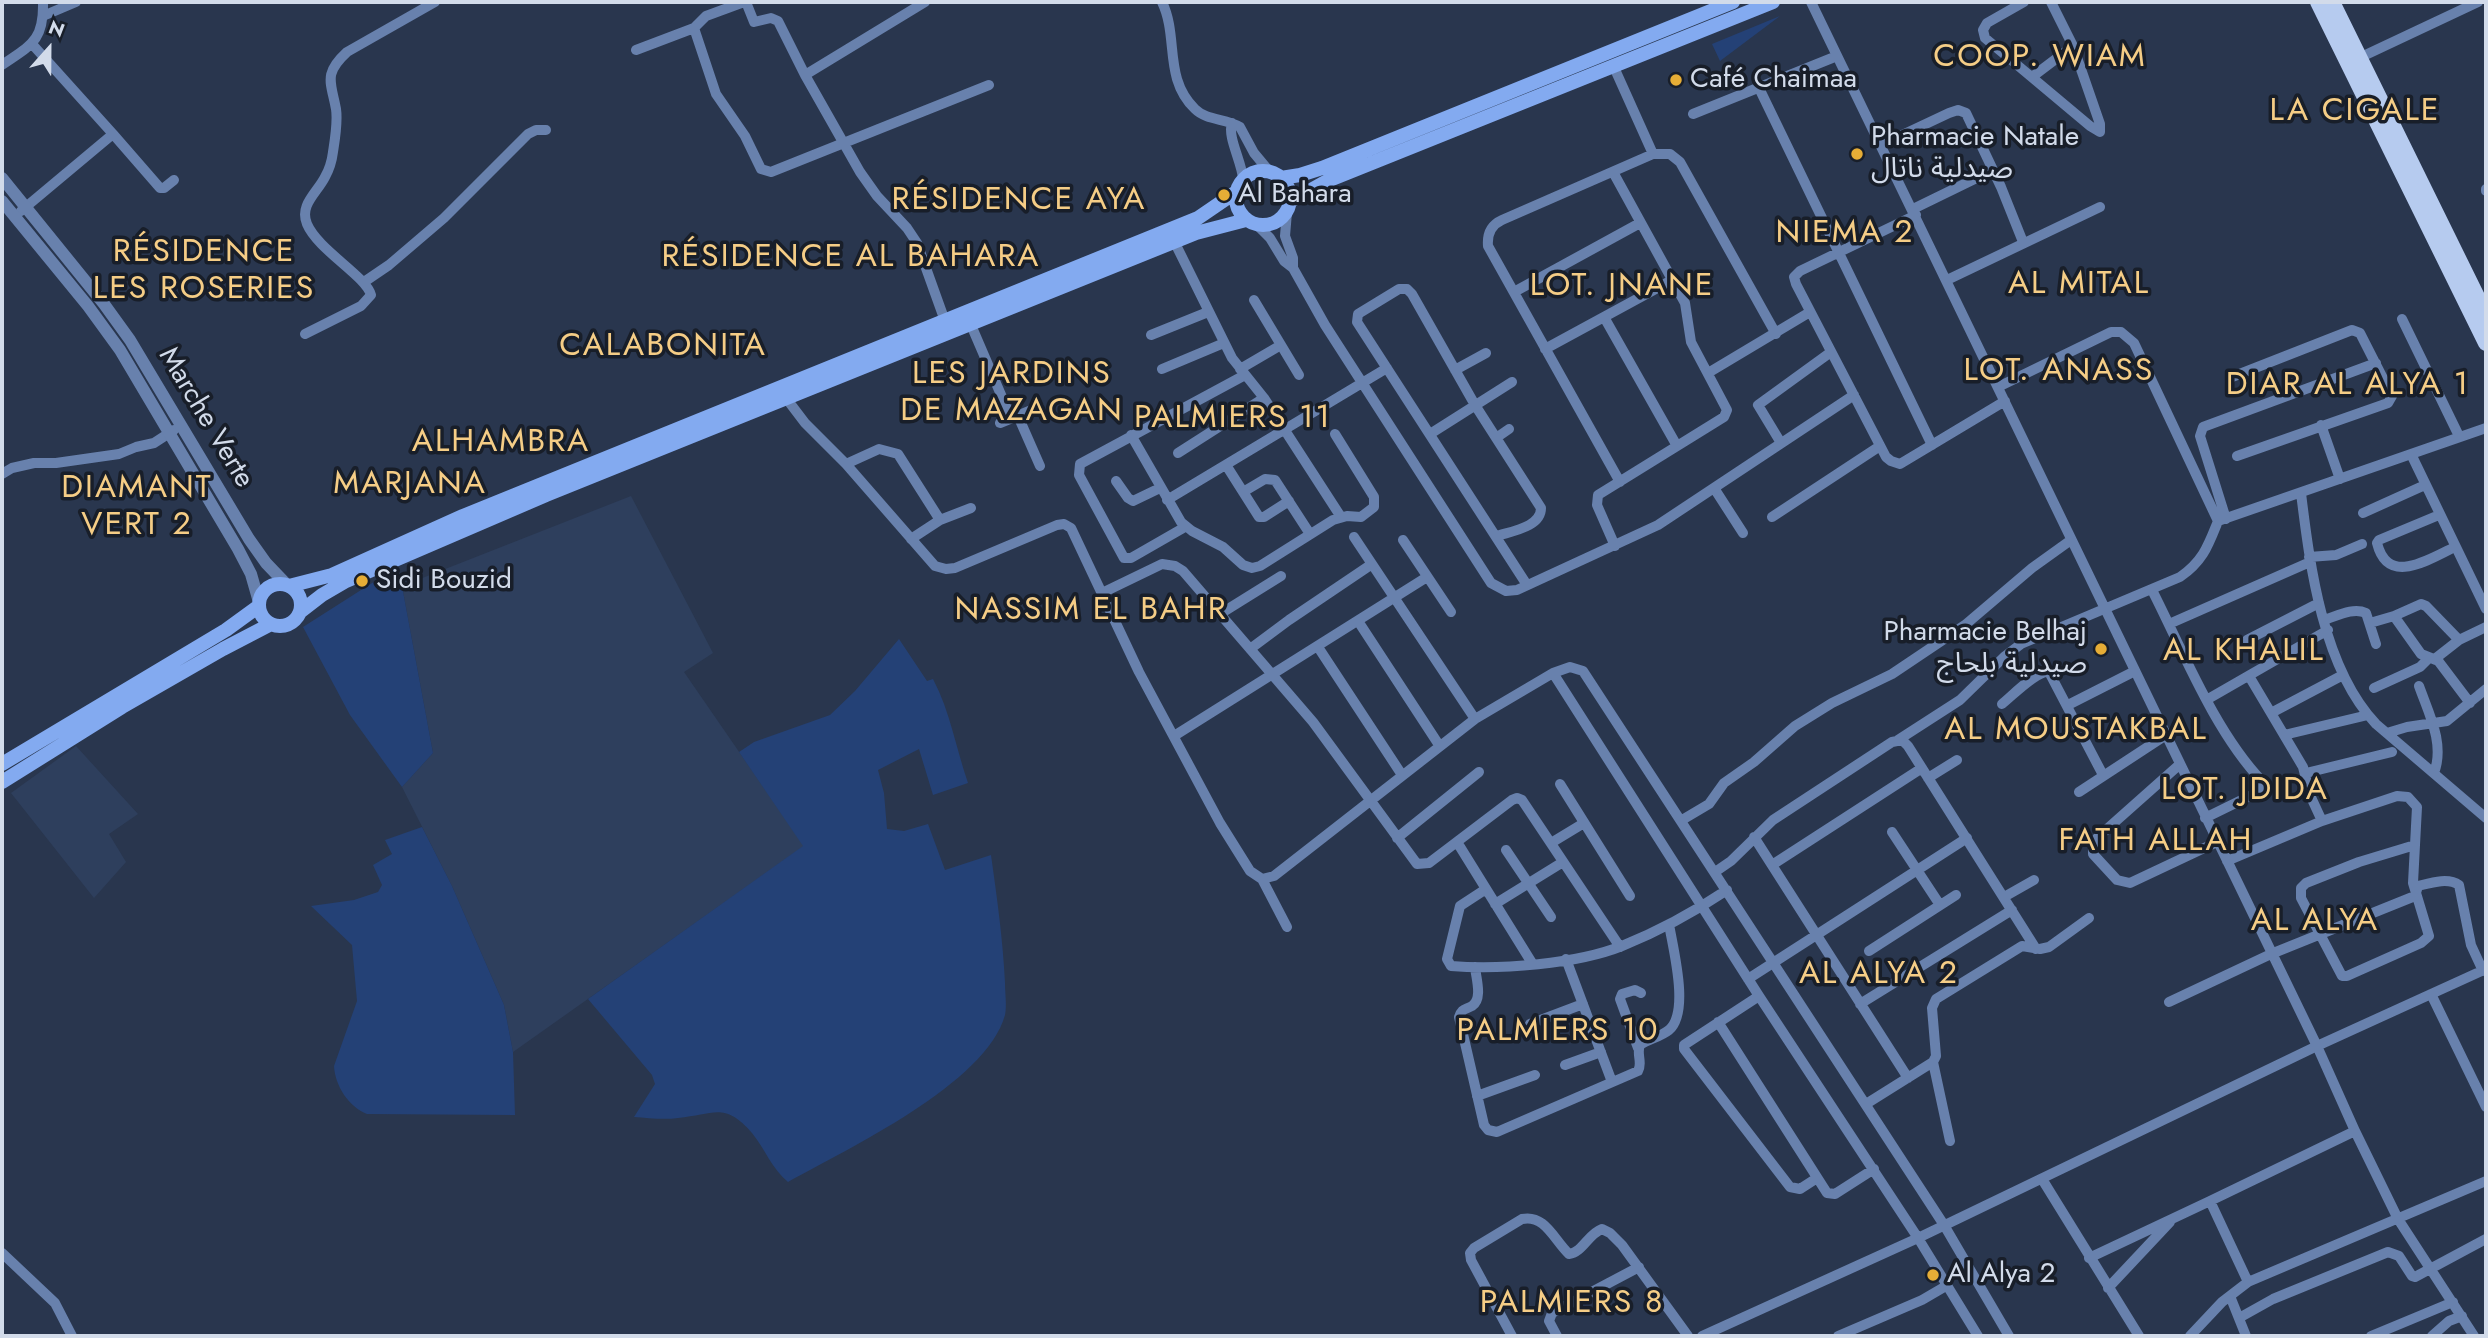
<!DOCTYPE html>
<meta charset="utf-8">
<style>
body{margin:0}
#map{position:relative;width:2488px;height:1338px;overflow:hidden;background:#29364e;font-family:Jost,sans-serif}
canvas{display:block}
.frame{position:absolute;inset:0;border:4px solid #d2dbea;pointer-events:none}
.north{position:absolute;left:14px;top:14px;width:70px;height:70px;-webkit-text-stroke:5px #181e29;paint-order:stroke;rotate:21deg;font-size:19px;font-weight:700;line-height:28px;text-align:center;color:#d2dbea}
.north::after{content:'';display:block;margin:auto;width:24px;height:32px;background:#d2dbea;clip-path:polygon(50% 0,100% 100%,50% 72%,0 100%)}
</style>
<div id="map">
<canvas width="2488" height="1338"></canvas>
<div class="frame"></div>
<div class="north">N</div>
</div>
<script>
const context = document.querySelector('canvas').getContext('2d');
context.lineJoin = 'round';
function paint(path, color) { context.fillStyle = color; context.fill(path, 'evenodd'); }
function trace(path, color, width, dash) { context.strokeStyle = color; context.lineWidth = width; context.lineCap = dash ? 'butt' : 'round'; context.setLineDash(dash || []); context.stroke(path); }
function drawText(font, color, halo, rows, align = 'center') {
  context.font = font + ' Jost,"Noto Sans Arabic",sans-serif'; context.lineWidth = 7; context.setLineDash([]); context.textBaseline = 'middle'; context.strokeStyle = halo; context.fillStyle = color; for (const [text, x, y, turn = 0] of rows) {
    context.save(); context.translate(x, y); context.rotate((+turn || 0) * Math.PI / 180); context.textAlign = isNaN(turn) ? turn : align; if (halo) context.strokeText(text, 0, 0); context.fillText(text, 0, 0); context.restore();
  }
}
paint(new Path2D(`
 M631 496 713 653 684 672 804 846 513 1052 504 1005 452 886 402 787 433 753 402 586Z
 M76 746 138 814 109 834 126 862 94 898 11 793Z`), '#2e3f5d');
paint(new Path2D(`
 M1780 16 1720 61 1712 44Z
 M394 569 402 586 433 753 402 787 350 715 303 627Z
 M899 639 927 681 933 679C950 711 956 748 968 783L933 795 919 749 878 770 884 793 887 829 904 831 928 824 945 870 991 855C997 898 1003 940 1005 983 1005 993 1007 1006 1005 1015 986 1084 847 1149 788 1182 772 1169 765 1149 752 1133 724 1101 714 1115 678 1118 664 1120 648 1118 634 1117L655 1084 652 1075 588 999 803 846 739 752 754 742 830 715 855 691Z
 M422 827 452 886 504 1005 513 1052 515 1115 367 1114C349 1107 335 1086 334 1066L357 1001 352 945 311 906 354 900 378 892 382 885 373 865 392 854 385 840Z`), '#244176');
trace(new Path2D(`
 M746 2 754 22 771 18 778 21 805 75 860 172 877 196 907 228 917 243 945 321
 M1162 2C1179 37 1163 78 1195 109 1207 121 1226 118 1240 127L1254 153 1269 171
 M1811 2 2317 1046 2355 1131 2398 1219 2474 1336
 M2024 2 1987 23 1983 30 1985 38 2090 126 2100 132V124L2073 46 2051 2
 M43 16 76 2
 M694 28 716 94 745 136 761 169 771 172 989 85
 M636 50 694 28 706 16 744 2
 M2359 58 2478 2
 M2 65C31 45 44 41 43 2
 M1613 65 1653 154
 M805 75 925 2
 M2032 77 2073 46
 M1759 88 1932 445
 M1693 114 1837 56
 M1232 123C1227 137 1242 162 1243 179
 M113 134 160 188H164L174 180
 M1881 145 1949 113 1958 110 1966 113 2001 187 2023 242
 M1613 172 1685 303 1691 342 1727 410 1724 417 1598 495 1597 505 1615 546
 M2486 189V191
 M1913 209 1993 170
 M21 211 113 134 32 44
 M1287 212 1285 236 1293 258V268
 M1916 215 1800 271 1794 277 1796 284 1886 457 1891 461 1900 464 2005 401
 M1257 225 1270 238 1284 261 1293 268 1325 325 1491 583 1506 591 1517 590 1658 525 1854 395
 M1174 241 1232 358 1264 398 1341 517
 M1947 280 2100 207
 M364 282 389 265 444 218 528 134 536 130H546
 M1514 292 1640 223
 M1254 300 1299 375
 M1604 317 1677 446
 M2402 319 2459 436
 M971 325 1011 418
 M305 334 361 306 371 295C366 276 318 250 307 224 299 205 317 193 325 177 329 170 332 160 333 152 335 139 338 122 336 109 331 82 323 74 347 52L435 2
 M1151 335 1208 312
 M1545 349 1672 280
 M1162 369 1224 343
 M1240 369 1281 345
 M1455 370 1486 353
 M1708 373 1810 312
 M2232 377 2352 330 2360 333 2392 396 2388 403 2237 456
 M786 398 805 423 846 464 935 566 946 569 955 568 1057 525 1064 524 1071 528 1139 672 1220 823 1250 871 1262 879 1274 876 1475 719 1553 673 1570 667 1583 671 1944 1225 2009 1336
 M1018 416 1040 466
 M1000 423 1039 407
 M2321 425 2340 479
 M1430 434 1512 382
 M1131 435 1181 522 1192 531 1223 547 1243 565 1252 568 1260 566 1333 520 1347 516 1361 517 1374 507V497L1335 434
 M1496 438 1509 429
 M1781 443 1758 405 1831 352
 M1178 453 1264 398
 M2411 454 2486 609
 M846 464 879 449 898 454 940 520
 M1226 465 1259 517H1264L1289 501
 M2 474 12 468 34 463H56L119 454 136 447 154 443 174 430
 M1116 481 1128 498 1133 501 1160 488
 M1620 482 1488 246C1487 234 1491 225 1502 220L1653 154H1670L1680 162 1776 334
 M1714 488 1743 533
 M1243 492 1265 479 1275 480 1310 534
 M2301 493C2310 567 2323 668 2376 724L2486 818
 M1167 500 1387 368
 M2363 513 2425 485
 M2439 515 2379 540 2377 543C2388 587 2429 559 2455 547
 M1772 517 1880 446
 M2226 519 2200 436 2203 427 2376 363
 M2218 521 2486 428
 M1185 527 1131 558H1124L1079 475 1080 464 1245 375
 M1497 536C1512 531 1541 527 1541 508L1475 405 1412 294 1407 289H1399L1358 314 1357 322 1527 585
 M1354 537 1475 719
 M911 539 940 520 971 508
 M1403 540 1451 612
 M2309 557 2336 555 2362 544
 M2152 590C2183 651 2215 732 2262 781V788L2258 792 2205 818
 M1102 593 1162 564 1175 566 1183 571 1313 722 1417 864 1429 863 1512 800 1517 798 1522 800 1620 947
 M1220 614 1281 576
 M2394 616 2421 654 2436 660
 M2324 620C2337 616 2353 607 2366 613L2376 644
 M1358 621 1439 745
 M2370 623 2394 616 2421 604 2426 606 2459 640
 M2169 624 2310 562
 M2247 640 2319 603
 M1318 647 1402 775
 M1250 649 1289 620 1372 564
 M1553 673 1759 996 1918 1238 1978 1336
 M2249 676 2303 767 2310 795 2322 821
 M2419 686C2429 714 2445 744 2434 773
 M2374 688 2420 667 2428 659
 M2208 699 2328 630
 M2470 703 2436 658 2459 640 2486 627
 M2002 704C2013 695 2037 670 2049 672L2103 775
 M2068 705 2135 671
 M2271 713 2343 675
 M2387 733 2407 727 2447 721 2486 689
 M2284 735 2368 715
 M1174 736 1427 577
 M1898 740 1960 700 2004 657 2021 644 2180 577C2203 561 2208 546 2218 521L2134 343 2121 332H2111L1998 387
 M2179 765 2098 837 2093 843V854L2117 880 2130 883 2217 842
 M2306 773 2392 752
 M1928 778 1957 760
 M1560 784 1630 896
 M2079 792 2166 735
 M1682 820 1709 804 1724 783 1754 762 1795 726 1832 703 1892 674 1965 625 2032 568 2071 540
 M1892 832 1940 905
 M1754 837 1908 1078
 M1397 838 1479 772
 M1457 842 1532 963
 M1551 843 1584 823
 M1506 850 1551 917
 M2227 861 2322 821 2397 796 2408 797 2417 807 2413 883 2429 936 2421 943 2347 976H2342L2301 898V888L2306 883 2359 862 2415 845
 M1772 865 1922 768
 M1715 872 1731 861 1773 820 1892 742 1902 740 1908 746 2036 949
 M1262 879 1287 927
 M1486 889 1460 906 1447 959 1451 966C1500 970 1577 964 1622 946 1659 931 1694 912 1727 890
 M2004 897 2034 880
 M1495 904 1563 862
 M1869 951 1956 895
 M1566 959 1612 1082
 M1475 967C1476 978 1483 999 1472 1006 1465 1010 1462 1008 1459 1017L1484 1125 1488 1130 1497 1132 1638 1071C1643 1063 1636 1054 1640 1045 1649 1039 1660 1037 1669 1030 1690 1012 1673 949 1669 924
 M1748 979 1967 838
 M2431 994 2486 1107
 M1759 996 1684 1045V1049L1790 1187 1800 1189 1817 1178
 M2169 1002 2271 954 2415 896 2418 886C2430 883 2448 877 2459 885L2471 945 2483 971
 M1860 1004 2012 910
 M1718 1022 1827 1193 1835 1194 1874 1169
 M1530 1024 1583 1004
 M1638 1048 1620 999 1622 994 1635 990 1641 993
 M1933 1062 1950 1141
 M1565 1065 1601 1052
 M1477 1096 1535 1075
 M1866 1104 1933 1062 1936 1056 1932 1008 1936 999 2022 946 2040 949 2049 947 2089 918
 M2042 1179 2139 1336
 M2 1253 55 1303 72 1336
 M2089 1258 2210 1201
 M2248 1282 2210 1201 2355 1131
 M2108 1288 2170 1222
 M2230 1296 2246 1336
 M2239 1318 2273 1299 2388 1252 2399 1256 2412 1276 2415 1277 2486 1239
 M1512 1336 1471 1260 1470 1253 1474 1248 1522 1219C1545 1214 1554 1240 1569 1254 1583 1252 1588 1234 1602 1229L1610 1233 1622 1245 1688 1336
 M1557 1336 1549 1321 1552 1313 1639 1267
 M1702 1336 1918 1238 2317 1046 2486 969
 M1838 1336 1922 1300 1946 1286
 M2190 1336 2222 1302 2248 1282 2486 1181
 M2371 1336 2453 1302
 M2432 1336 2449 1321 2462 1316`), '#6881ad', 10);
trace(new Path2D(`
 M2 178 104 304 130 340 249 539 266 563 287 585
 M2 201 88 306 120 350 238 549 251 574 259 602`), '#6881ad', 12);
trace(new Path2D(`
 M1236 198a27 27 0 1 1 54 0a27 27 0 1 1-54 0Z
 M1281 178 1300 175 1322 168 1733 2
 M1291 201 1327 181 1773 2
 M259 605a21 21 0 1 1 42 0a21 21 0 1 1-42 0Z
 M289 586 332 575 463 516 1198 218 1236 192
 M300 612 322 595 346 581 546 495 1196 233 1246 220
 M2 764 226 630 259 606
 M2 782 122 707 223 649 271 624`), '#83aaf0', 14);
trace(new Path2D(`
 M2318 2 2486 343
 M2332 2 2486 315`), '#b6cbef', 16);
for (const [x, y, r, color] of [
 [1676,80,7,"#e6ad36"],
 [1857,154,7,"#e6ad36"],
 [1224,195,7,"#e6ad36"],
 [362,581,7,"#e6ad36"],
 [2101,649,7,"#e6ad36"],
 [1933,1275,7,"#e6ad36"]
]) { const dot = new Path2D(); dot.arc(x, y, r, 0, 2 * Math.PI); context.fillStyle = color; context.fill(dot); trace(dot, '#181e29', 2.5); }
drawText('28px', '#d2dbea', '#181e29', [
 ["Café Chaimaa",1690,80],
 ["Pharmacie Natale",1871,138],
 ["صيدلية ناتال",1871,170],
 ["Al Bahara",1238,195],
 ["Sidi Bouzid",376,581],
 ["Pharmacie Belhaj",2087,633,"right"],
 ["صيدلية بلحاج",2087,665,"right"],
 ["Al Alya 2",1947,1275]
], 'left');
drawText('28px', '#d2dbea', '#181e29', [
 ["Marche Verte",205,418,59]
]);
context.letterSpacing = '2px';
drawText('32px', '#f5cd86', '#181e29', [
 ["COOP. WIAM",2040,58],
 ["LA CIGALE",2355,112],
 ["RÉSIDENCE AYA",1019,201],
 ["NIEMA 2",1845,234],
 ["RÉSIDENCE",204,253],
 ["LES ROSERIES",204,290],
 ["RÉSIDENCE AL BAHARA",851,258],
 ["AL MITAL",2079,285],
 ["LOT. JNANE",1622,287],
 ["CALABONITA",663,347],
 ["LOT. ANASS",2059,372],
 ["LES JARDINS",1012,375],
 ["DE MAZAGAN",1012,412],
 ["DIAR AL ALYA 1",2348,386],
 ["PALMIERS 11",1233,419],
 ["ALHAMBRA",501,443],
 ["MARJANA",410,485],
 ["DIAMANT",137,489],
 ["VERT 2",137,526],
 ["NASSIM EL BAHR",1091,611],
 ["AL KHALIL",2244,652],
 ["AL MOUSTAKBAL",2076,731],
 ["LOT. JDIDA",2245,791],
 ["FATH ALLAH",2156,842],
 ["AL ALYA",2315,922],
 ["AL ALYA 2",1879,975],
 ["PALMIERS 10",1558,1032],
 ["PALMIERS 8",1572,1304]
]);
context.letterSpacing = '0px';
</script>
